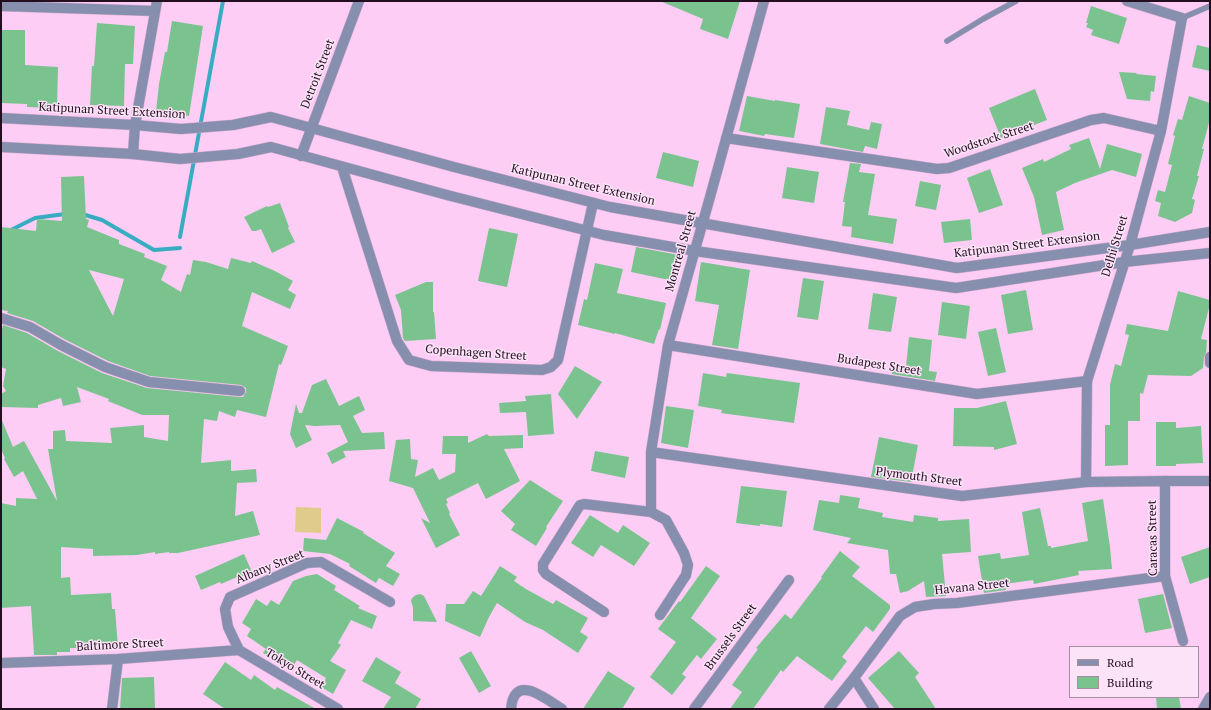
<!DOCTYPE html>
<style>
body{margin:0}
#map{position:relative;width:1211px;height:710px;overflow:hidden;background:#fdcdf5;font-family:"PT Serif",serif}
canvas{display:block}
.frame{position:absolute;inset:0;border:2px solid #230e20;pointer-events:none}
.legend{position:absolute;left:1069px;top:646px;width:130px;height:52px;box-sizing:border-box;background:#fce3f8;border:1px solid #a58ea2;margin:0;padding:5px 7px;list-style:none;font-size:12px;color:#230e20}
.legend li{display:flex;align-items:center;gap:8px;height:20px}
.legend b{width:20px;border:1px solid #a58ea2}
</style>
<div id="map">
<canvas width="1211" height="710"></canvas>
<div class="frame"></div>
<ul class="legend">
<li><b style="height:5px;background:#8690ae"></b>Road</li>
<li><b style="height:11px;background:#7bc38e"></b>Building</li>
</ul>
</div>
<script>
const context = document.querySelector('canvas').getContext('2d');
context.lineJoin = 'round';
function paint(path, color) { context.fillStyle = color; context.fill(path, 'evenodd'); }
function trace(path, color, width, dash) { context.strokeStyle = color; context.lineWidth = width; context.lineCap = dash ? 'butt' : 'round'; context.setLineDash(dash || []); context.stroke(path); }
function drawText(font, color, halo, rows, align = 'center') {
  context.font = font + ' "PT Serif",serif'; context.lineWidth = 3; context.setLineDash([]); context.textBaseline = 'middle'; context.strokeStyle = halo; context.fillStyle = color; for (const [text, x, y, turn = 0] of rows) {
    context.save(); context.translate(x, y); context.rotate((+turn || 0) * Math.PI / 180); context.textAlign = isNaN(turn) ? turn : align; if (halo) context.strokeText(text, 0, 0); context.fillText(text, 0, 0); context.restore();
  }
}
paint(new Path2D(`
 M296 507 321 508V533L295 532Z`), '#e0cb8c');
trace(new Path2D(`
 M82 214 102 220 154 250 180 248
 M1 235 35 218 65 214
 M180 237 223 1`), '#38acc0', 4);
paint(new Path2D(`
 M660 1H740L728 39 700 29 703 19Z
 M1091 6 1127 18 1119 44 1091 35 1093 30 1086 27 1088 23H1086Z
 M172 21 203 26 189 116 156 111 159 84 165 52H167Z
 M97 23 135 26 133 64H125L124 106 90 105 92 66H94Z
 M1 30H25V65L58 67 57 108 27 107V104L1 103Z
 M1197 45 1210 48V71L1192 67Z
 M1119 72 1137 73 1136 74 1156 76 1154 92 1151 91 1150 101 1127 99Z
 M1035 89 1047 120 1001 138 989 108Z
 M747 96 775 101V100L800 104 794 138 765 134 764 136 739 131Z
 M1189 96 1210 103V119L1202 149H1204L1197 176H1199L1192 199 1195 200 1192 213 1175 222 1158 216 1161 203 1155 201 1158 190 1165 192 1172 165 1168 164 1175 136 1173 135 1178 119 1182 120Z
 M826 107 850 111 847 125 869 130 871 122 882 124 877 149 865 146 863 152 820 144Z
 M1089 138 1100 169 1107 144 1142 154 1136 177 1112 170 1075 183 1056 192 1064 230 1042 235 1034 197 1022 168 1043 159 1044 162 1071 149 1069 145Z
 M663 152 699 161 693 187 656 178Z
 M850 163 861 164 859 172 875 174 868 215 897 219 893 244 851 237 852 227 842 226 845 202H843Z
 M787 167 819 172 814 203 782 198Z
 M990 169 1003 205 979 213 967 178Z
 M84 176 86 219 89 220 87 227 119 240V244L145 254 144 257 167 266 161 280 181 292 187 274 190 275 193 260 206 262 228 269 231 258 251 263 252 261 275 271 293 281 288 290 296 295 290 309 252 292 242 326 288 346 281 365 279 364 266 417 237 410 235 417 219 411 217 421 204 419 201 463 231 460V471L256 469 257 482 237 483 235 516 253 511 260 535 178 553H169V552L155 554V552L137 555 93 556V549L61 547V578L70 577 71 595 111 593 112 609H115L118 647 101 648V645H80V648H70V652H57V655H34L31 606 1 608V551H2L1 503 16 506V498L37 499 23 471 14 477 4 459 5 458 1 449V418L13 447 24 441 57 501 48 449H53V431L65 430 66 441 112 443 110 428 144 425V437L168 441 169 415H142L108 401 109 399 77 387 81 402 63 406 61 398 38 405V408L1 407V394L6 391 3 386 6 369 1 367V333L3 325 27 333 58 351 102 373 147 388 239 397H243L246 392V388L241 385 150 376 108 361 64 339 33 321 7 313 8 311 1 310V227L36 231 37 219 62 221 61 177ZM89 270 124 279 113 316Z
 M920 181 941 185 936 210 915 206Z
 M280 203 289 227 288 228 295 242 272 253 261 229 256 231H252L244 217 267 206 268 207Z
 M970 219 972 240 944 243 941 222Z
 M489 228 518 234 507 287 478 281Z
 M636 247 679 255 674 281 631 272Z
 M701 262 750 270 738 349 712 345 719 305 695 301Z
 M595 263 623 269 617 293 666 303 660 330 659 329 654 344 615 333V334L578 325 584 299 587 300Z
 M803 278 824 281 818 320 797 317Z
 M426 282H433V312H434L436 339 405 341 403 338 401 310 395 295Z
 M1026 290 1033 330 1008 334 1001 295Z
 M1178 291 1210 300V304L1201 339 1207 340 1206 353 1204 357 1203 368 1191 376 1148 375 1143 394 1140 393V421H1128V465L1105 466V425H1110V385L1115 364 1121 366 1129 335 1125 334 1127 324 1168 331Z
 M873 293 897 297 891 332 868 329Z
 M942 302 970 306 966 339 938 335Z
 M996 328 1006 372 988 376 978 332Z
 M909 337 932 340 929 371 937 372 935 381 892 374 893 364 906 367Z
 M575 366 602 382 577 419 558 394Z
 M703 373 726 377 727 373 800 383 794 423 721 413 722 410 698 406Z
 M326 379 339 406 359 396 365 410 353 416 362 433 384 432 385 449 343 451 346 457 332 464 327 453 348 442 340 425 315 426 305 425 312 440 296 448 290 434 296 404 299 413H302L312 385Z
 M551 394 554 434 528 436 526 412 500 413 499 403 526 401 525 396Z
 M1006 401 1017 444 994 450V447L953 446 954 408H977Z
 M666 406 694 410 688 448 661 443Z
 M1156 422H1176V428L1201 426 1203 463 1176 464V466H1156Z
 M487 434 489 436 523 435V448L504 449 520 481 486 499 478 483 446 499 448 503 446 504 450 513 449 514 460 535 436 548 421 518 430 523 413 488 389 481 396 440 410 439 411 459 418 460 415 477 433 468 439 480 455 472 456 454H442L443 436H468V443Z
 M879 437 918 445 911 482 871 477Z
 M595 451 629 457 625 478 591 471Z
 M530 480 563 501 546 527 547 528 536 546 511 530 515 524 501 511Z
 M741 486 787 491 782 527 760 524V526L736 523Z
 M840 495 860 498 858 508 883 513 882 517 913 522 914 515 938 518V521L969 519 971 552 942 554 946 596 926 597 924 581 908 591 900 593 896 574H890L888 550 847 543 851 538 813 530 819 500 839 503Z
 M1103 499 1110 547 1112 569 1078 571 1079 575 1034 584 1033 580 1005 584 1006 590 984 593 978 556 1000 553 1001 559 1029 555 1022 512 1040 508 1048 546H1051V548L1088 541 1082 503Z
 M590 515 618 533 623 525 650 543 634 566 601 545 593 557 571 543Z
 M337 518 364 532 363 533 395 553 386 566 400 574 393 586 379 578 376 583 349 566 350 564 330 554 303 551 304 538 326 540Z
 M1210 547V577L1190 584 1181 557Z
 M840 551 860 567 852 576 890 605V609L873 632 866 626 842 657 847 661 832 681 797 656 783 672 781 670 753 709H730L742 692 732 685 758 649 756 648 785 614 791 619 822 578 821 577Z
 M244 554 252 572 238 579 237 577 221 584 220 582 201 590 195 576Z
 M500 566 517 577 514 581 526 589 553 604 556 600 588 618 580 632 588 637 578 653 543 630 525 622 497 603 489 617 480 637 445 621 446 604H464L473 591 481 596Z
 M706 566 720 576 691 618 717 639 701 659 697 655 682 674 686 677 672 695 650 677 676 642 658 629 679 601 680 602Z
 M317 574 336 586 334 590 360 606 358 608 377 616 372 629 351 620 338 643 341 645 330 661 346 670 333 694 321 687 326 678 297 660 291 670 263 653 266 649 247 636 251 629 242 623 256 599 267 606 271 600 279 605 293 581 306 576Z
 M420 594 424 596 437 622 413 621V607L411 601 412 598 416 595Z
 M1163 594 1172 628 1145 633 1138 599Z
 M471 651 491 686 479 693 459 658Z
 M899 651 919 673 915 677 936 709H895L868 678Z
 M376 657 401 672 395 683 421 699 415 709H383L391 697 362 681Z
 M225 662 251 680 254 675 275 690 277 687 316 709H225L203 694Z
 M608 671 635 688 622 709H583Z
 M154 677 155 709H120L122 678Z
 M1156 697H1179L1181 709H1157Z`), '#7bc38e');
const service = new Path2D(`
 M1182 18 1210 6
 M947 41 983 19 1016 1`);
const minor = new Path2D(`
 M1127 1 1182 18 1161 131 1130 245
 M1 6 155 11
 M726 138 937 169 949 168 1091 120 1104 118 1161 131
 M133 154 135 125 157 1
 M301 156 359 1
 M342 167 397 341 409 360 431 366 542 370 551 367 558 360 593 203
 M1 318 30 327 61 345 105 367 149 382 240 391
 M668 345 977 394 1087 381
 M1210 357V363
 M651 452 962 496 1086 482
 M1165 481H1210
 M651 512V452L668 345 710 197 764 1
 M1165 576 1183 641
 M604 612 546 574 543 570V564L580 505 584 504 651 512 666 520 684 553 688 565 686 575 660 615
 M239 650 228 627 225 609 230 597 307 563 321 562 390 602
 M239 650 338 709
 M1 663 118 659 239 650
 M112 709 118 659
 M511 709C514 672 546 699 562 709
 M694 709 789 580
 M829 709 854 678
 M1203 709 1210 697`);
const tertiary = new Path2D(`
 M1 118 135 125 181 129 233 125 271 117 454 167 610 207 957 268 1130 245 1210 232
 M1 147 133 154 180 159 238 154 271 147 447 195 604 235 695 251 956 288 1124 262 1210 253
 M874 709 854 678 900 616 915 607 934 604 957 603 1165 576V481L1086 482 1087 381 1130 245`);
trace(service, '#d6abcf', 6);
trace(minor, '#d6abcf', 11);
trace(tertiary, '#d6abcf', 11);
trace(service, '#8690ae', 5.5);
trace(minor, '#8690ae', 10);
trace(tertiary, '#8690ae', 10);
drawText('12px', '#230e20', '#fce3f8', [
 ["Detroit Street",318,74,-69],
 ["Katipunan Street Extension",112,111,3],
 ["Woodstock Street",989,140,-18],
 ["Katipunan Street Extension",583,185,13],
 ["Katipunan Street Extension",1027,245,-7],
 ["Delhi Street",1115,246,-73],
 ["Montreal Street",681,251,-74],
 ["Copenhagen Street",476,353,4],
 ["Budapest Street",879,365,9],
 ["Plymouth Street",919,477,7],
 ["Caracas Street",1153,538,-91],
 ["Albany Street",270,567,-22],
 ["Havana Street",972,587,-6],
 ["Brussels Street",731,637,-54],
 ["Baltimore Street",120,645,-3],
 ["Tokyo Street",295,669,31]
]);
</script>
